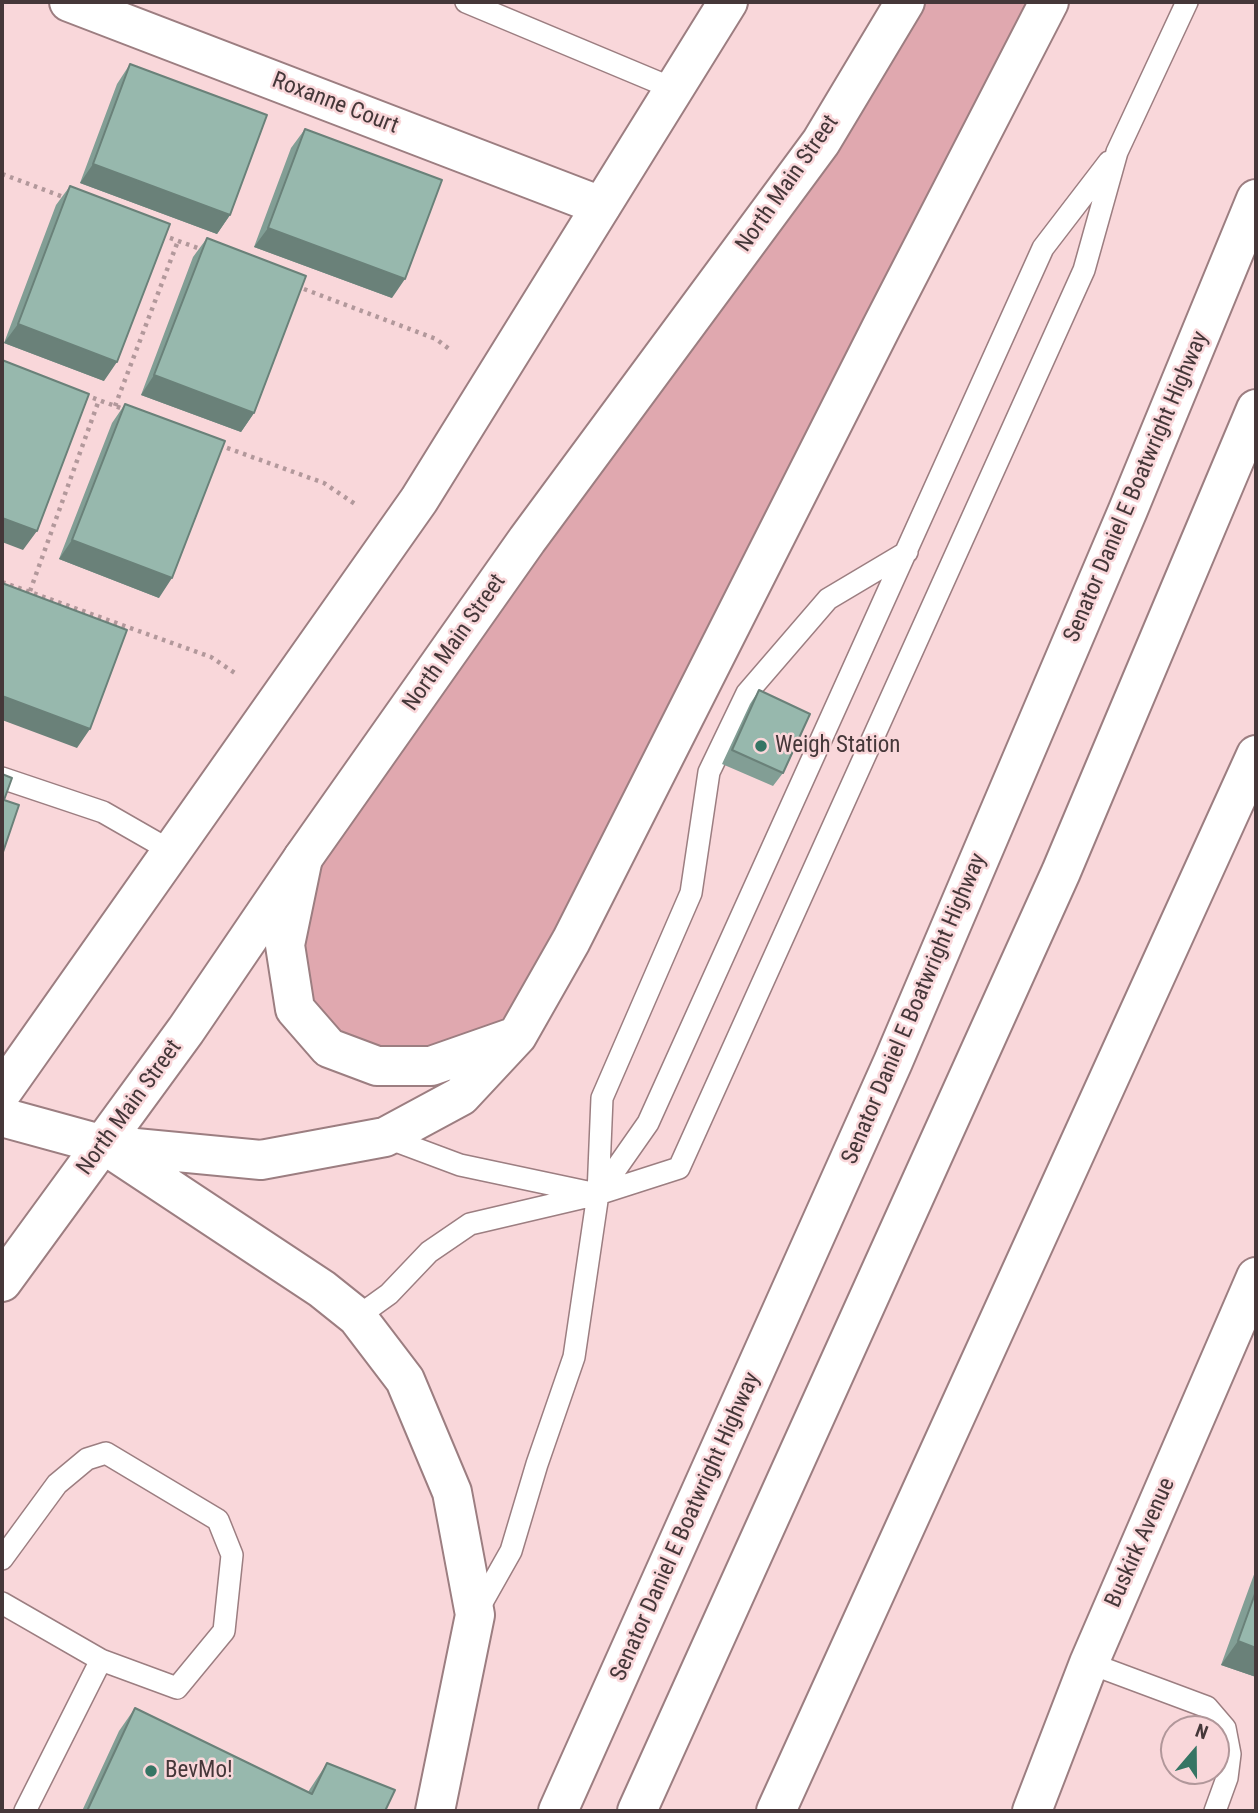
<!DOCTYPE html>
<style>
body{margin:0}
#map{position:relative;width:1258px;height:1813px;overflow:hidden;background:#f9d7da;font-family:"Roboto Condensed",sans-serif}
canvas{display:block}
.frame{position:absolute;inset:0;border:4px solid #453739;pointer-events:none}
.north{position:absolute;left:1160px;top:1715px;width:70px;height:70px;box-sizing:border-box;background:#f9d7da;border:2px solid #b1979a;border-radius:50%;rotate:20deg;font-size:19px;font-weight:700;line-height:28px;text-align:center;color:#453739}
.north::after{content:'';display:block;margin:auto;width:24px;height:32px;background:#367564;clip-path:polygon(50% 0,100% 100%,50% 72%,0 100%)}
</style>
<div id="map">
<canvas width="1258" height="1813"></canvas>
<div class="frame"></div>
<div class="north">N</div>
</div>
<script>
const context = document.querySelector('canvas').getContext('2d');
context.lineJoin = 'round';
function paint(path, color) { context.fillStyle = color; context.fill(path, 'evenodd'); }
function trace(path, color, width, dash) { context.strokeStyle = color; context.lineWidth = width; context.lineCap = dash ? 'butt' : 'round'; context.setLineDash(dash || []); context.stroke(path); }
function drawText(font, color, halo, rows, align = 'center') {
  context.font = font + ' "Roboto Condensed",sans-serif'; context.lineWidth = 5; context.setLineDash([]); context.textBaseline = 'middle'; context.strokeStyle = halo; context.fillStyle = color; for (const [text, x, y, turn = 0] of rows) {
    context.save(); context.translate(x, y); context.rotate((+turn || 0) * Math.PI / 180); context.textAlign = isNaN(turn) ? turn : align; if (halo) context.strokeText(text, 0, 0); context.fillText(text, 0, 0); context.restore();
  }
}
paint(new Path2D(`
 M910 2H1049L517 1036 377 1066 295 1009 303 858Z`), '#e0a8af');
const service = new Path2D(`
 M466 2 674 89
 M2 778 103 812 171 851
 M385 1137 460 1165 592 1193
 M599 1193 648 1123 1043 248 1109 162
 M357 1317 389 1294 429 1252 470 1224 598 1194 679 1168 1084 270 1117 152 1187 2
 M2 1559 57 1484 87 1459 106 1453 218 1520 232 1555 224 1631 177 1688 101 1660 2 1603
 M476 1613 511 1551 537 1464 574 1357 598 1194 602 1098 691 893 709 772 747 693 828 599 907 552
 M1089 1663 1207 1707 1225 1728 1230 1754 1227 1778 1215 1811
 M25 1811 101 1660`);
const minor = new Path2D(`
 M69 2 601 206`);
const tertiary = new Path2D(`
 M1032 1811 1089 1663 1256 1277`);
const secondary = new Path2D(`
 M2 1092 419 500 728 2
 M2 1117 104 1145
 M2 1282 186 1030 303 858 527 540 821 142 905 2`);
const motorway = new Path2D(`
 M303 858 285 945 295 1009 329 1048 377 1066H431L511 1038
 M104 1145 261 1160 385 1137 461 1096 517 1036 571 941 882 326 1049 2
 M109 1148 322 1289 357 1317 405 1380 452 1492 475 1615 435 1811
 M558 1811 893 1062 1128 510 1256 199
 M637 1811 1061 872 1256 409
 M776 1811 1256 755`);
trace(service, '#9c7e81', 24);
trace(minor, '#9c7e81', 42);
trace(tertiary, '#9c7e81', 42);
trace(secondary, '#9c7e81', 42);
trace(motorway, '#9c7e81', 42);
trace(new Path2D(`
 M2 174 66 198
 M162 235 203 250
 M296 286 436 339 452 351
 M85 395 126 410
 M115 406 178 241
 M219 445 324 483 355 504
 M2 582 211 657 238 675
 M30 591 99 400`), '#b2989b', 4.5, [3.5, 5]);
trace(service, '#fff', 21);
trace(minor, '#fff', 38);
trace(tertiary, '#fff', 38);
trace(secondary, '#fff', 38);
trace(motorway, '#fff', 38);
paint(new Path2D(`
 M130 64 230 215 217 234 80 183 117 84Z
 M305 129 392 298 254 247 291 148Z
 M70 186 104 381 4 343 56 205Z
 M207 238 254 413 241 432 141 395 193 257Z
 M125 404 159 598 59 559 112 423Z
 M759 690 783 773 773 786 722 764 750 704Z
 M1256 1569V1677L1221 1665Z
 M135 1708 308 1792 327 1763 385 1811H82L119 1731Z`), '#829e95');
paint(new Path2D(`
 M93 164 230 215 217 234 80 183Z
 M268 228 405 279 392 298 254 247Z
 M18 324 117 362 104 381 4 343Z
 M154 375 254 413 241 432 141 395Z
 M2 518 37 531 23 550 2 542Z
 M72 540 172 578 159 598 59 559Z
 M2 696 90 729 77 748 2 720Z
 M1238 1641 1256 1648V1677L1221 1665Z`), '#6a8179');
const building = new Path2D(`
 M130 64 267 115 230 215 93 164Z
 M305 129 442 180 405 279 268 228Z
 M70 186 170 224 117 362 18 324Z
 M207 238 306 276 254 413 154 375Z
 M2 360 89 394 37 531 2 518Z
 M125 404 225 441 172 578 72 540Z
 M2 583 127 630 90 729 2 696Z
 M759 690 810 714 783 773 732 750Z
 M2 774 12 778 4 800 19 805 2 855Z
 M1256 1591V1648L1238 1641Z
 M135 1708 312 1794 327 1763 395 1790 385 1811H87Z`);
paint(building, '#97b8ad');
trace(building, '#6a8179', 2);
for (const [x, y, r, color] of [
 [761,746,7,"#367564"],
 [151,1771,7,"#367564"]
]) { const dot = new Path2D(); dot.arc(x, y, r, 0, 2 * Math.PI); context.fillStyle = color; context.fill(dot); trace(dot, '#f9d7da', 2.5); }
drawText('23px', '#453739', '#f9d7da', [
 ["Roxanne Court",335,104,21],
 ["North Main Street",788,184,-55],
 ["Senator Daniel E Boatwright Highway",1137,487,-67],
 ["North Main Street",455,643,-55],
 ["Senator Daniel E Boatwright Highway",915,1009,-67],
 ["North Main Street",130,1108,-54],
 ["Senator Daniel E Boatwright Highway",686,1527,-66],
 ["Buskirk Avenue",1141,1543,-66]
]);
drawText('23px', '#453739', '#f9d7da', [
 ["Weigh Station",775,746],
 ["BevMo!",165,1771]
], 'left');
</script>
